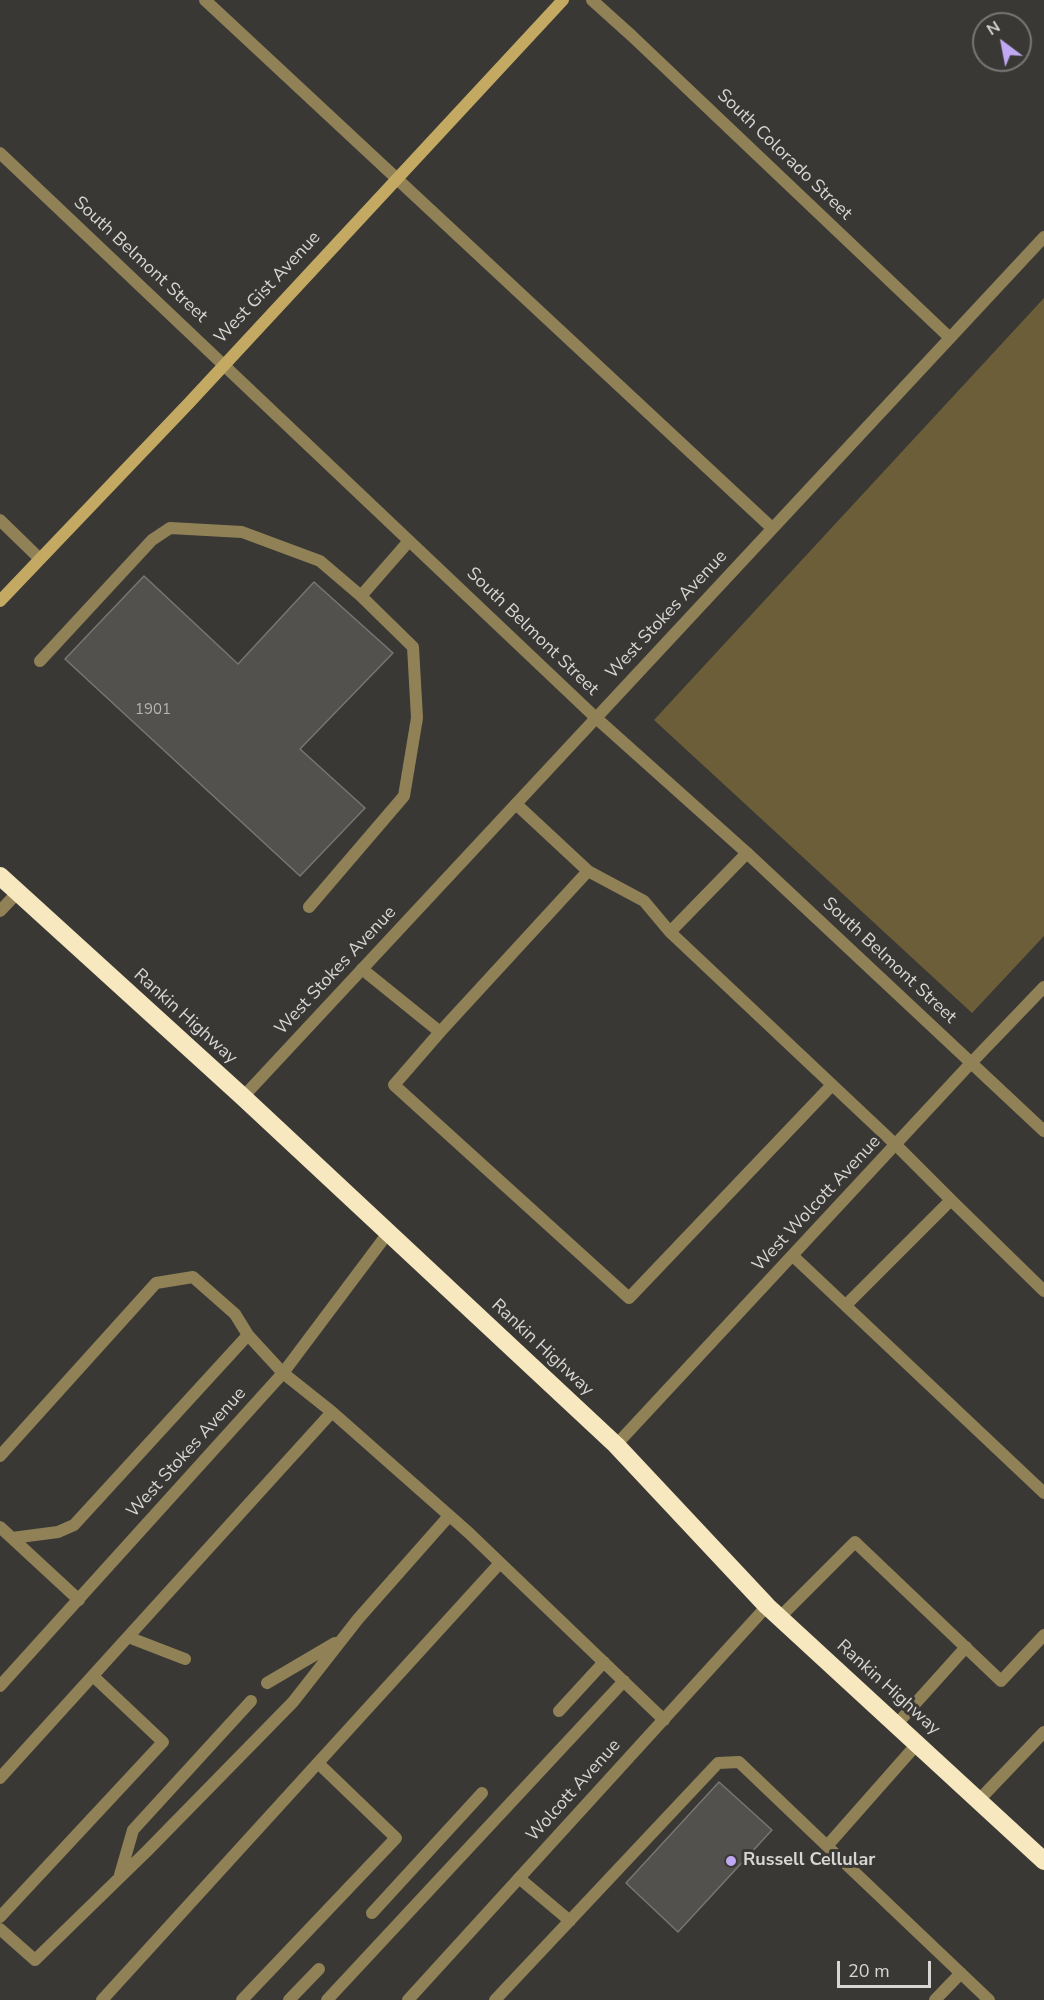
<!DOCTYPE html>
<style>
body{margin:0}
#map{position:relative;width:1044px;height:2000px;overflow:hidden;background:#393835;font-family:"Nunito Sans",sans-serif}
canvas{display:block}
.north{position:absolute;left:972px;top:12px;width:60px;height:60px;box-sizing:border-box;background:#393835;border:2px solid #787775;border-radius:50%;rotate:328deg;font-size:16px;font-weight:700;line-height:24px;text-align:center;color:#d7d6d5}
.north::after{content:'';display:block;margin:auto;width:21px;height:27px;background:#c1a8f3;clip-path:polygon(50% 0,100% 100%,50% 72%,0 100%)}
.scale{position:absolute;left:837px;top:1961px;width:94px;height:27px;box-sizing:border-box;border:3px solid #d7d6d5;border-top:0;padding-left:8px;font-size:18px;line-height:21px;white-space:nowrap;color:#d7d6d5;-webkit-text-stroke:4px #393835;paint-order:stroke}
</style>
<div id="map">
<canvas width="1044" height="2000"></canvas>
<div class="north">N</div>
<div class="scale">20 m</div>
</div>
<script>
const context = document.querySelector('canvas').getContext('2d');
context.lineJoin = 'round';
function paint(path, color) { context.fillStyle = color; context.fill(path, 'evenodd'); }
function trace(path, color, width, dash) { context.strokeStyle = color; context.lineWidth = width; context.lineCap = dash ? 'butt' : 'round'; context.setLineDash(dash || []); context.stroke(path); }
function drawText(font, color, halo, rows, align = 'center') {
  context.font = font + ' "Nunito Sans",sans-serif'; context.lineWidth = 6; context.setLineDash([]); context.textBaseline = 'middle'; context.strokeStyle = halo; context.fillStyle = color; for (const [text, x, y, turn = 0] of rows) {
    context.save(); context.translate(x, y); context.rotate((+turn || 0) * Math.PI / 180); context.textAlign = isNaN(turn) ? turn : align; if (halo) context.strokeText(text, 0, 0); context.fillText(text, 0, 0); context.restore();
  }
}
paint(new Path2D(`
 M1044 298V936L972 1013 654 720Z`), '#6c5e38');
const building = new Path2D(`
 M144 576 238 664 314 582 393 653 300 749 365 808 300 876 65 659Z
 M719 1782 772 1830 678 1932 626 1883Z`);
paint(building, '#52514e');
trace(building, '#777673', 1.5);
trace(new Path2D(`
 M205 0 772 528
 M0 520 39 558
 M361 596 409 541
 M40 661 152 540 170 528 242 532 320 561 361 596 413 647 417 718 404 796 309 907
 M747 853 670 932 896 1145 951 1200 846 1305
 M588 871 644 901 670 932
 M0 911 18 892
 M362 969 440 1032 588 871 516 804
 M440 1032 394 1085 629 1298 832 1085
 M951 1200 1044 1291
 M793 1256 1044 1493
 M0 1456 156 1283 193 1277 235 1314 248 1335 283 1373 332 1412 469 1533 664 1720
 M0 1527 79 1600
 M12 1538 58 1532 74 1525 248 1335
 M779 1618 855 1542 1001 1681 1044 1635
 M128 1637 185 1659
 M267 1683 335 1643
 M559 1711 604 1662
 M896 1725 966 1647
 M917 1744 827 1846 989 2000
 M0 1778 332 1412
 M120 1875 133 1830 251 1701
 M519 1878 570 1921
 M372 1913 482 1793
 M0 1917 163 1742 93 1676
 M0 1929 35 1960 147 1851 293 1702 358 1619 449 1516
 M102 2000 500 1563
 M242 2000 396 1838 318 1763
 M289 2000 319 1969
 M327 2000 624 1681
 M495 2000 718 1763 739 1762 827 1846
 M935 2000 961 1973`), '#918156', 12);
trace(new Path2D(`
 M592 0 632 36 950 338
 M0 153 595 717 747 853 1044 1131
 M243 1097 1044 237
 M616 1445 971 1063 1044 987
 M0 1686 283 1373 388 1233
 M979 1800 1044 1732
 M408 2000 767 1606`), '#918156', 12);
trace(new Path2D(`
 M0 601 189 403 563 0`), '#c4a962', 12);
trace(new Path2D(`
 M0 876 243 1097 616 1445 767 1606 1044 1861`), '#f8e8bf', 18);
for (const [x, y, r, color] of [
 [731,1861,6,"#c1a8f3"]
]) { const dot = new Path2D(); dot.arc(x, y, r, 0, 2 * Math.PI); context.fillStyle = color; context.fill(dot); trace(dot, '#393835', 2); }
drawText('15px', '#b6b5b3', null, [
 ["1901",153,710]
]);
drawText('18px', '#d7d6d5', '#393835', [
 ["South Colorado Street",784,155,44],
 ["South Belmont Street",140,260,43],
 ["West Gist Avenue",268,288,-47],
 ["West Stokes Avenue",667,615,-47],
 ["South Belmont Street",532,632,44],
 ["South Belmont Street",889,961,43],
 ["West Stokes Avenue",336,971,-47],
 ["Rankin Highway",185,1017,42],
 ["West Wolcott Avenue",817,1204,-47],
 ["Rankin Highway",542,1348,43],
 ["West Stokes Avenue",187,1453,-48],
 ["Rankin Highway",888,1688,42],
 ["Wolcott Avenue",574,1791,-48]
]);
drawText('bold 18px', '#d7d6d5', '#393835', [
 ["Russell Cellular",743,1861]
], 'left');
</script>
